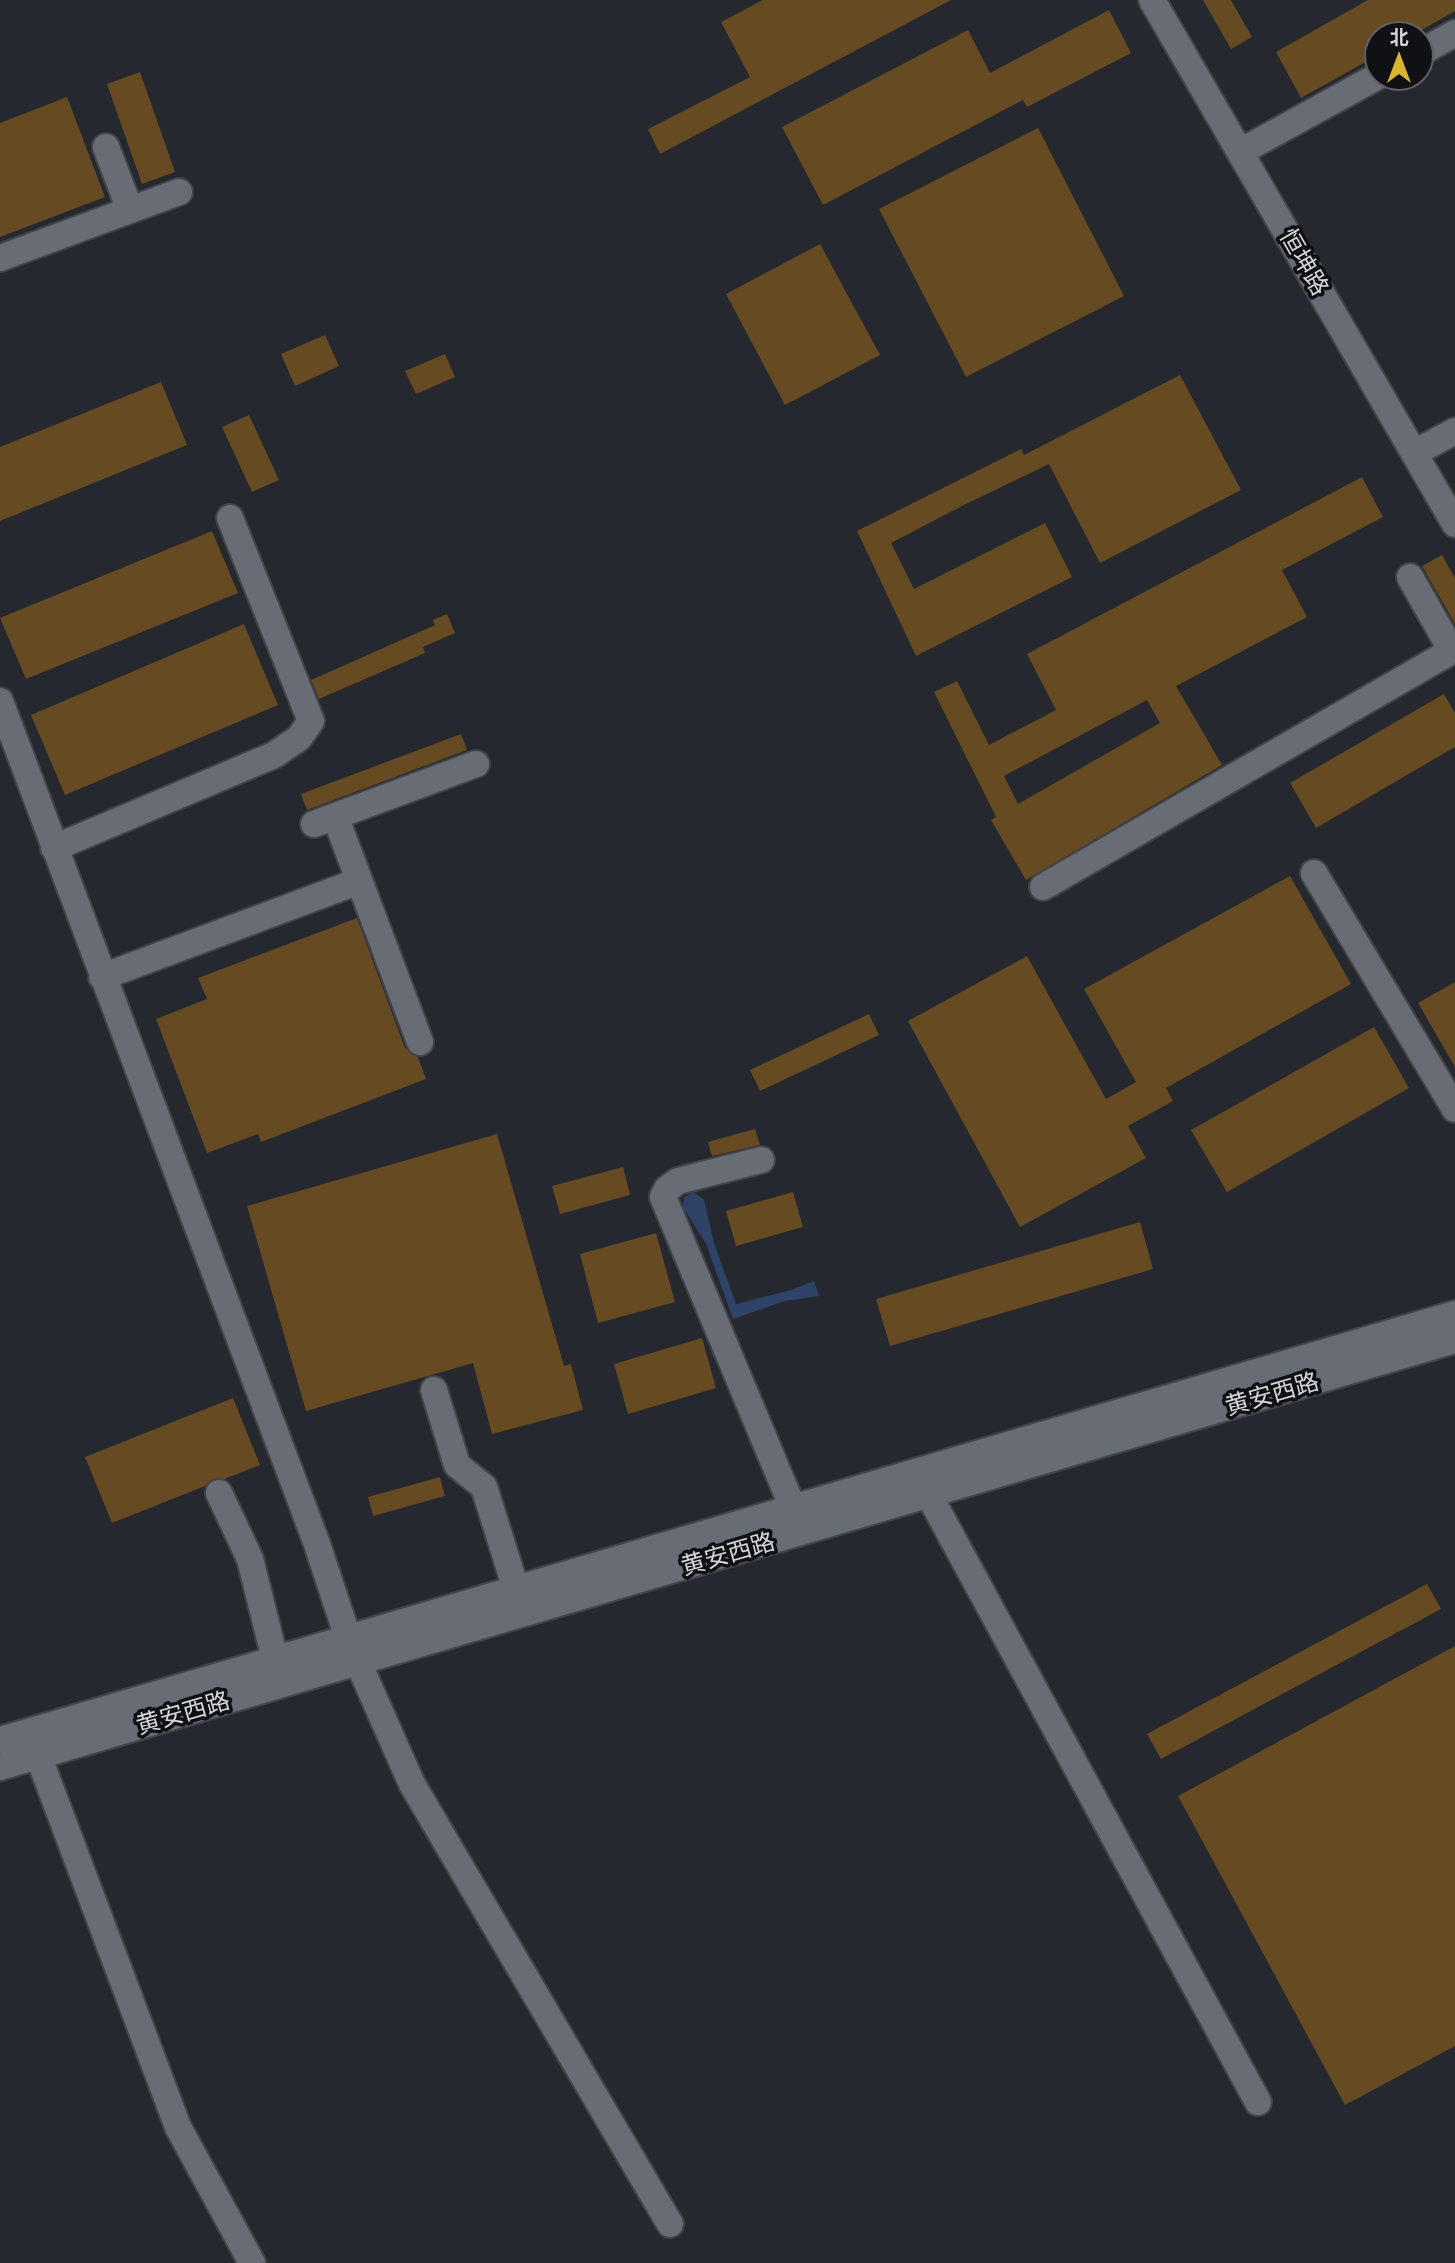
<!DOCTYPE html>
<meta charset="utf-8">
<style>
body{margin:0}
#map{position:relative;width:1455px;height:2263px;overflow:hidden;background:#25282f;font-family:Barlow,"Noto Sans SC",sans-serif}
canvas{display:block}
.north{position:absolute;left:1364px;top:21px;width:70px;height:70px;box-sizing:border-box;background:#0f1114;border:2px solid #5e6064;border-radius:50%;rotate:0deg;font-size:19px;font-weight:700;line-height:28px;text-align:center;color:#d5d7dc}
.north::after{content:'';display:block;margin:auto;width:24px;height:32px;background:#dab333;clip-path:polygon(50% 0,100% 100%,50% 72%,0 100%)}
</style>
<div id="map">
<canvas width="1455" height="2263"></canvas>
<div class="north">北</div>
</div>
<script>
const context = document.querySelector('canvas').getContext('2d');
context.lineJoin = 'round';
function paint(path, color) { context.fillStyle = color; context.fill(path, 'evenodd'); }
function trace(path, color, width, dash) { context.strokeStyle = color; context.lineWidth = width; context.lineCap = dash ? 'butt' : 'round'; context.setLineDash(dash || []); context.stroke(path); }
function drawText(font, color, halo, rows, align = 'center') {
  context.font = font + ' Barlow,"Noto Sans SC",sans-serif'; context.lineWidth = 7; context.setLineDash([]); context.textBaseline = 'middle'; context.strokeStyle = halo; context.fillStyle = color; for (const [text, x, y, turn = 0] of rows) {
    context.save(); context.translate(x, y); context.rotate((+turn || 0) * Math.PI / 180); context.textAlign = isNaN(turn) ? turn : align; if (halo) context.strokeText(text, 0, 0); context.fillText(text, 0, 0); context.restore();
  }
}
paint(new Path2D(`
 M694 1192 704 1200 714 1243 736 1304 791 1290 814 1281 819 1296 785 1301 733 1319 706 1244 683 1207 684 1197Z`), '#2f4368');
paint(new Path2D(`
 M763 0H951L660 154 648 129 750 77 721 22Z
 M1203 0H1231L1252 37 1231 49Z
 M1368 0H1455V11L1413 35H1378V55L1301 98 1276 52Z
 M1109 10 1131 53 1027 107 1023 100 823 205 782 127 968 30 990 73Z
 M140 72 175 172 142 184 107 84Z
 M67 97 105 197 0 237V123Z
 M1038 128 1124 296 966 377 879 209Z
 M820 244 880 355 785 405 726 294Z
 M325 335 339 366 295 386 281 354Z
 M445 354 455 377 416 394 405 371Z
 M1180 375 1241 490 1100 563 1049 464 964 505 891 543 914 589 1045 523 1072 577 916 656 857 531 1021 449 1024 455Z
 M161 382 187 445 0 521V447Z
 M249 415 279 480 252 492 222 427Z
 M1362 477 1383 517 1282 570 1307 617 1176 686 1222 765 1026 880 991 820 996 817 934 692 957 681 989 745 1056 710 1027 654ZM1147 700 1160 723 1018 804 1004 776Z
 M212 531 238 593 26 679 0 618Z
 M1442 555 1455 578V624L1422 566Z
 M447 614 455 633 423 647 425 653 319 699 311 680 435 625 433 620Z
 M244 624 278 705 65 795 31 715Z
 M1444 694 1455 713V747L1316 828 1290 783Z
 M461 734 467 750 307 810 301 794Z
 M1290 876 1351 984 1166 1088 1173 1101 1128 1126 1146 1158 1020 1227 908 1021 1027 956 1106 1099 1136 1082 1084 989Z
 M357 918 405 1048 418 1057 426 1079 261 1142 258 1134 207 1153 156 1019 207 999 198 978Z
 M1455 982V1067L1418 1003Z
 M869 1014 879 1035 760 1091 750 1070Z
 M1374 1027 1409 1088 1227 1192 1191 1130Z
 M755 1129 760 1145 712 1156 708 1142Z
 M497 1134 564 1366 571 1364 583 1410 492 1434 473 1363 306 1411 247 1206Z
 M623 1167 630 1195 560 1214 552 1186Z
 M793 1192 803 1227 736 1246 726 1211Z
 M1140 1222 1153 1269 890 1346 876 1299Z
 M656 1233 675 1302 598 1323 580 1254Z
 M702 1338 716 1388 628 1414 614 1364Z
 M233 1398 260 1465 224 1479H213L205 1486 112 1523 85 1457Z
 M440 1477 445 1496 373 1516 368 1497Z
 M1427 1584 1441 1609 1161 1759 1147 1734Z
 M1455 1646V2046L1345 2105 1178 1796Z`), '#664a21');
const minor = new Path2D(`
 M1152 0 1455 524
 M1420 53 1455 33
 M106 147 130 210
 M1240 152 1378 76
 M0 258 179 192
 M1414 453 1455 431
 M1410 577 1452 651
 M0 701 317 1544 348 1638
 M335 816 420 1042
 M314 824 476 764
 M54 848 274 755 299 738 311 721 230 518
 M1314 873 1455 1109
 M1043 887 1455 649
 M102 977 359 881
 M761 1160 678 1181 667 1189 663 1197 793 1508
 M434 1390 457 1465 484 1487 516 1589
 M219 1493 250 1559 275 1659
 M929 1495 1258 2102
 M358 1662 412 1784 670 2224
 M0 1740 1455 1314
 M38 1755 178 2127 252 2263
 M0 1767 1455 1340`);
trace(minor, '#42444a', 30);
trace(minor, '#686c74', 26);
drawText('24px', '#d5d7dc', '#0f1114', [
 ["恒坤路",1304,262,60],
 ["黄安西路",1272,1394,-16],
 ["黄安西路",728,1554,-16],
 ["黄安西路",183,1713,-16]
]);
</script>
